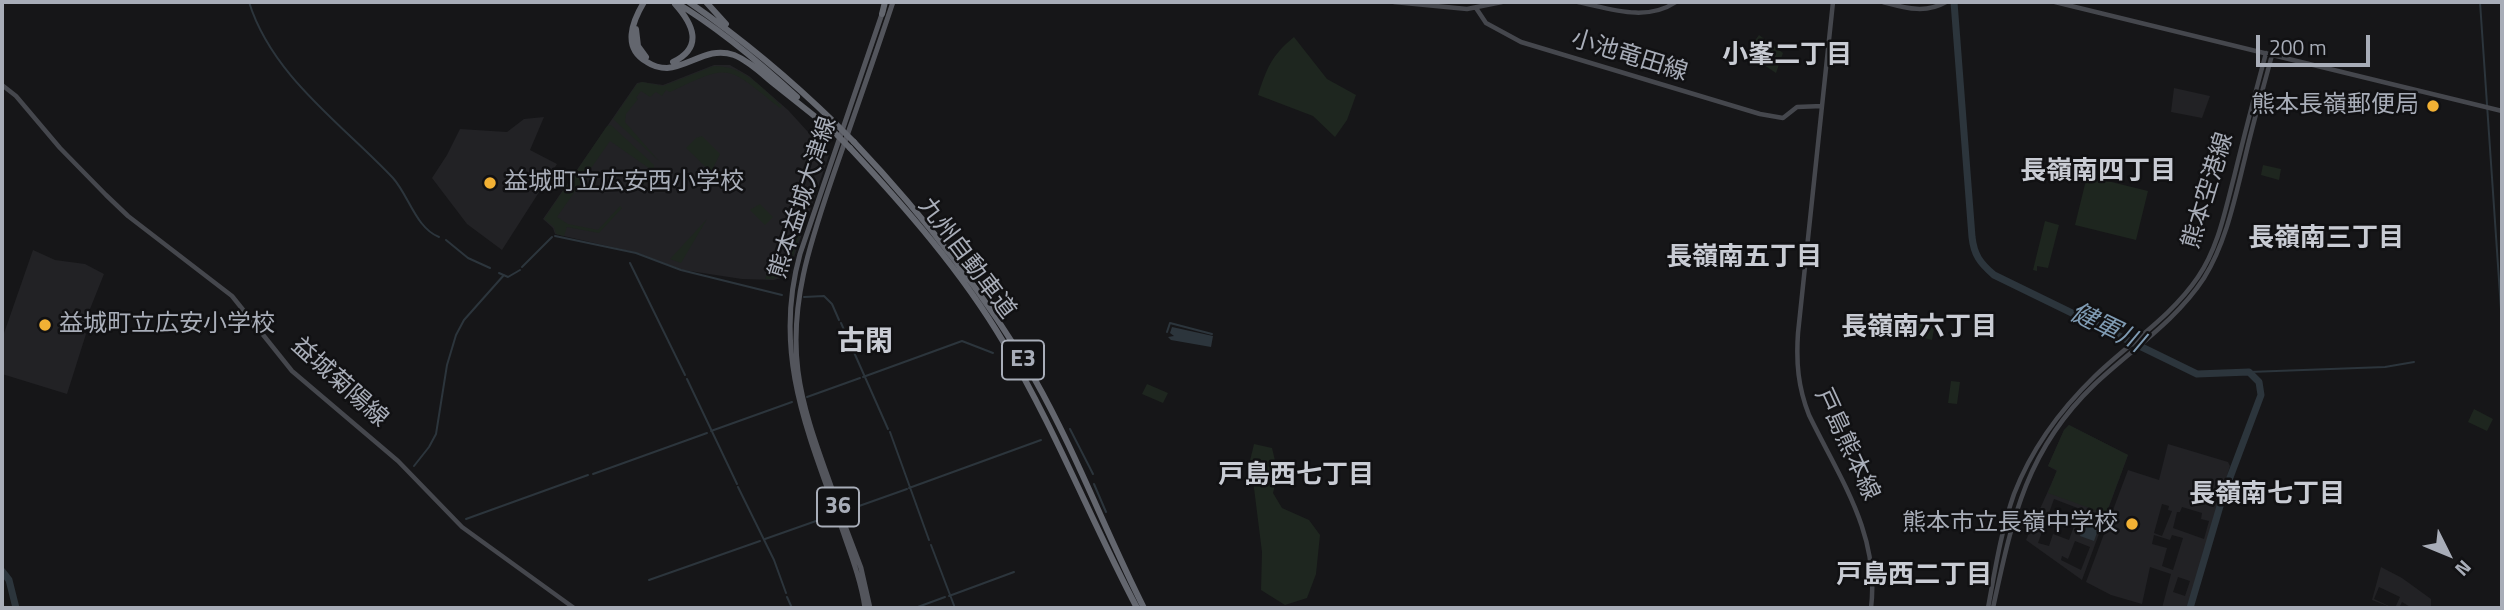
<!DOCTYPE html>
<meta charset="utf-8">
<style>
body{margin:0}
#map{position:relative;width:2504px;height:610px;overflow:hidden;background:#161618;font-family:"Titillium Web",sans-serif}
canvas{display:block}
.frame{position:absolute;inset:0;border:4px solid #a8adb8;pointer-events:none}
.north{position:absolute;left:2413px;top:519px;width:70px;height:70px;-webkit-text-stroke:5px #111113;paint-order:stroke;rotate:133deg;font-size:19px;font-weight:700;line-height:28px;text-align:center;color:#a8adb8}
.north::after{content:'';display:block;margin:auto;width:24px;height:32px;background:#a8adb8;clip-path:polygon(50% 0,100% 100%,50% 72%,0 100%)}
.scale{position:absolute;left:2256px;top:35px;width:114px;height:32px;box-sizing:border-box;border:4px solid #a8adb8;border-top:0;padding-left:9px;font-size:21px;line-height:24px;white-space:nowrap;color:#a8adb8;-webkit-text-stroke:5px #111113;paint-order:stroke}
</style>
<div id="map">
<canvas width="2504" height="610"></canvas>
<div class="frame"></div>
<div class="north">N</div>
<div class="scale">200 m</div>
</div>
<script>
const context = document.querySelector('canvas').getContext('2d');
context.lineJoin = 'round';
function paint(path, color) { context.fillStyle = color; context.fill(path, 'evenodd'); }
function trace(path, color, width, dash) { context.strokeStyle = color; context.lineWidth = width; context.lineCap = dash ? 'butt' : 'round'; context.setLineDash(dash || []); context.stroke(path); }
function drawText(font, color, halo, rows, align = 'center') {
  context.font = font + ' "Titillium Web","Noto Sans JP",sans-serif'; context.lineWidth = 5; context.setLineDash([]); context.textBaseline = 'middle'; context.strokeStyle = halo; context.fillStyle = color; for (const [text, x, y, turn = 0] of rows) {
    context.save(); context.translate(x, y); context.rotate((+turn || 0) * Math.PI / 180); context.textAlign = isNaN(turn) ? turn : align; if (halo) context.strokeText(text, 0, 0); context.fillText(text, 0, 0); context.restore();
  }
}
paint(new Path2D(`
 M714 65H730L749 76 788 110 829 155 789 272 784 277 774 280 742 279 683 270 638 253 555 234 553 228 543 219 637 83 642 82 663 85Z
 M2174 88 2210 96 2202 118 2171 112Z
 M544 117 530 150 557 164 502 250 467 224 432 178 447 155 460 129 507 132 524 119Z
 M33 250 55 260 85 264 104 274 82 329 86 334 67 394 2 374V339Z
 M2069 425 2128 455 2082 580 2026 540 2057 471 2048 466 2064 430ZM2054 499 2080 509 2069 540 2053 534 2049 546 2038 543ZM2075 541 2090 547 2081 570 2061 560 2062 556 2068 559Z
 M2168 444 2228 462 2230 466 2188 608H2162L2171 574 2150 567 2142 604 2111 595 2086 582 2128 470 2159 480ZM2162 504 2169 506 2168 510 2172 511 2162 536 2154 533ZM2182 507 2202 513 2201 519 2209 521 2204 539 2173 528 2177 512H2180ZM2154 535 2170 540 2172 535 2183 538 2173 570 2162 566 2167 548 2152 544ZM2178 577 2190 581 2185 596 2173 592Z
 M2381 567 2402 578 2431 599V608H2412L2402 602 2399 608H2395L2400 597 2379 587 2374 599 2393 608 2372 600Z`), '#222225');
paint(new Path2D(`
 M1759 35 1783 53 1776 73 1746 53Z
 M1294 37 1327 79 1356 95 1347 120 1335 137 1313 116 1258 95C1267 68 1271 56 1294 37Z
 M714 66C744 66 761 87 782 106L780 108C727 66 732 62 670 92L666 90 662 96 656 92 650 97 641 91 636 98 638 99 626 114 625 122 659 161 613 119 637 84 642 82 663 86Z
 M611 125 654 165V173L643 185 642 183 653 171 610 141 557 217 568 224 598 230 620 206 622 208 599 233 567 227 564 236 556 234 554 227 544 219 607 126Z
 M702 136 720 154 711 172 686 148 696 138Z
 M2263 165 2281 169 2279 180 2261 175Z
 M2087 176 2148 191 2136 240 2075 225Z
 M760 204 773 217 765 225 750 210Z
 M707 219 681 263 670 259Z
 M2045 221 2059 225 2048 268 2037 266V271L2033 270Z
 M799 234 800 235 788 272 773 279H765L768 272H773L782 262 780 260 790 249 788 246Z
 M1910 320 1927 323 1934 329 1932 340 1905 333Z
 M1951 381 1960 382 1957 404 1948 403Z
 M1147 384 1168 393 1163 403 1142 394Z
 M2474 409 2493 419 2487 431 2468 422Z
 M2069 425 2128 455 2106 514 2048 493 2057 470 2048 466 2064 430Z
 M1254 444 1272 448 1278 473 1273 493 1282 508 1309 520 1320 535 1316 574 1307 598 1285 605 1261 590 1262 552 1254 488 1249 465Z`), '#1e261f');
paint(new Path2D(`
 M1172 327 1213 336 1211 347 1171 340 1168 337 1174 336 1170 333Z
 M2086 519 2100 524 2094 541 2080 536Z`), '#2c353c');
trace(new Path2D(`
 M249 2C272 76 342 124 393 178 409 196 416 228 439 237
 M2480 2 2502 324
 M555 236 636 253 681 270 782 295
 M446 240 468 258 490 268
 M630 263 685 375
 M522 267 552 237
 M499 273 508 277 520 270
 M804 297 824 296 832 304 839 320
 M841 323 888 429
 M1167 332 1170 323 1212 334
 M2249 372 2385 367 2414 362
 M863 377 962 341 993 353
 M687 379 737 484
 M807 397 860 378
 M1070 429 1093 474
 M711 431 792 402
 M890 432 929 540
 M414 466 429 447 436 434 447 365 456 335 464 320 504 275
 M593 474 707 433
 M1094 484 1106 512
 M738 487 774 560 786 593
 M909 488 1041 440
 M845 511 907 489
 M466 519 588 475
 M765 539 833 515
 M931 545 955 608
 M649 580 760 541
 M949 596 1014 572
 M787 597 792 608
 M915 608 945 597`), '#2c353c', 2);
trace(new Path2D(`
 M1954 2 1972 237C1974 255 1980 263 1994 275L2197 374 2249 372 2259 382 2261 395 2223 496 2190 608
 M2 571 9 580 16 608`), '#2c353c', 7);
trace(new Path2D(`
 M1394 2 1467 9 1502 2
 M1578 2C1611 9 1646 22 1676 2
 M1833 2 1798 333C1796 363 1798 387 1809 415 1840 479 1880 534 1871 608
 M1883 2C1906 8 1925 14 1946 2
 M2055 2 2502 111
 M1476 8 1486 23 1521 42 1760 114 1783 118 1797 107 1822 106
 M2 85 16 96 60 148 106 195 128 216 232 296 292 371 398 461 462 527 574 608
 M1988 608C1995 570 2001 531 2014 494 2031 450 2061 409 2095 376 2129 343 2171 317 2198 277 2218 248 2225 211 2234 177 2244 136 2255 94 2266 53
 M1993 608C2012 520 2026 450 2094 385 2131 350 2176 321 2204 278 2226 243 2235 198 2245 158 2253 123 2263 89 2272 55`), '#45474d', 4.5);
trace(new Path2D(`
 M839 509C824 464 804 418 798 371 789 301 812 238 834 173 854 116 874 59 893 2
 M842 518 861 568 870 608
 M865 608C861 580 850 552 841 526 808 433 772 354 800 254L883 11`), '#53555c', 5);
trace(new Path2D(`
 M644 2C632 22 622 48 647 62 653 66 660 68 667 68 691 66 708 46 734 55 749 61 761 73 773 83 793 99 812 114 832 130
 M675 2C719 28 759 62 797 97
 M689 2C742 39 790 79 836 124
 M706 2 726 24
 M882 14 885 2
 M636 29 638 46 646 57
 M673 62C704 47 693 24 675 4
 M854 142C922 214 984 292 1034 378 1076 452 1106 533 1144 608
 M850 148C906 208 962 272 1004 343 1055 428 1091 521 1137 608`), '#63666e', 6);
trace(new Path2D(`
 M836 124 854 142
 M832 130 850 148`), '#63666e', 6);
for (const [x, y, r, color] of [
 [2433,106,7,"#f2b134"],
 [490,183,7,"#f2b134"],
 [45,325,7,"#f2b134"],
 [2132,524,7,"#f2b134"]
]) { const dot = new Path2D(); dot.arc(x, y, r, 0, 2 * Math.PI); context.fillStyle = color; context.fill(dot); trace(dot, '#111113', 2.5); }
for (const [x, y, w] of [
 [1023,360,42],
 [838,507,42]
]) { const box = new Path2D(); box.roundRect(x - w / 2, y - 19.5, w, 39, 5); context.fillStyle = '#111113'; context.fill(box); trace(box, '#a8adb8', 2); }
drawText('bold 23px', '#a8adb8', null, [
 ["E3",1023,360],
 ["36",838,507]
]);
drawText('24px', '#a8adb8', '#111113', [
 ["小池竜田線",1629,57,17],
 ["熊本空港線",2209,191,-73],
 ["熊本益城大津線",804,198,-72],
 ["九州自動車道",966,259,53],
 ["益城菊陽線",339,383,42],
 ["戸島熊本線",1846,445,65]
]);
drawText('24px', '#a8adb8', '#111113', [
 ["熊本長嶺郵便局",2419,106],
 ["益城町立広安西小学校",504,183,"left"],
 ["益城町立広安小学校",59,325,"left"],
 ["熊本市立長嶺中学校",2118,524]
], 'right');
drawText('bold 26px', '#c9ccd4', '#111113', [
 ["小峯二丁目",1787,57],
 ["長嶺南四丁目",2098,173],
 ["長嶺南三丁目",2326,240],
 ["長嶺南五丁目",1744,259],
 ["長嶺南六丁目",1919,329],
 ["戸島西七丁目",1296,477],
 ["長嶺南七丁目",2267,496],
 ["戸島西二丁目",1914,577]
]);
drawText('italic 26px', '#7f9bb3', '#111113', [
 ["健軍川",2106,329,26]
]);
drawText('bold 28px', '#c9ccd4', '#111113', [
 ["古閑",865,343]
]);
</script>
